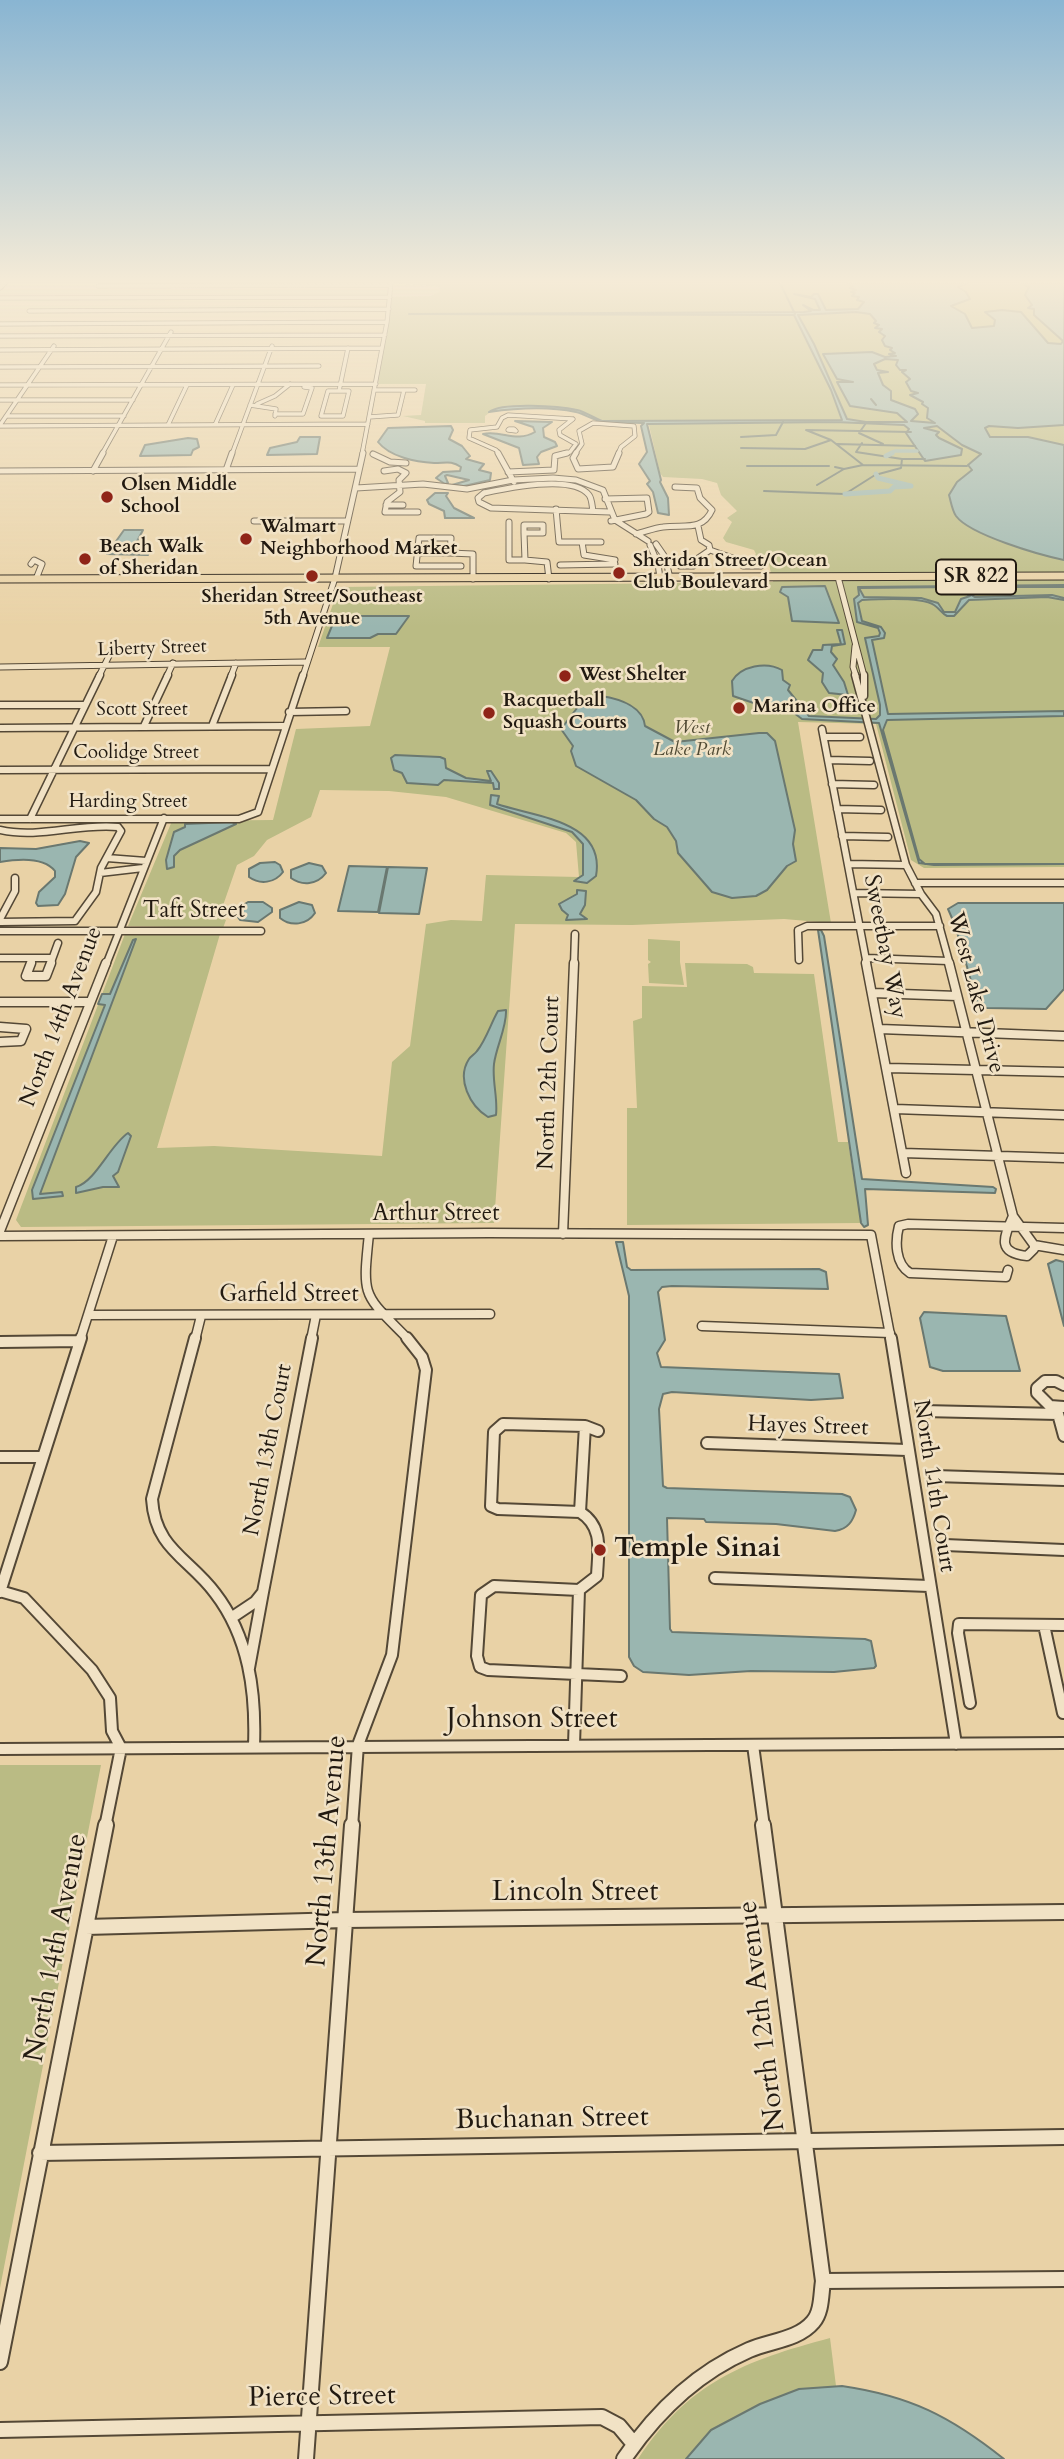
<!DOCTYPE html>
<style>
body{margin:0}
canvas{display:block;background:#e9d2a6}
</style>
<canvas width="1064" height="2459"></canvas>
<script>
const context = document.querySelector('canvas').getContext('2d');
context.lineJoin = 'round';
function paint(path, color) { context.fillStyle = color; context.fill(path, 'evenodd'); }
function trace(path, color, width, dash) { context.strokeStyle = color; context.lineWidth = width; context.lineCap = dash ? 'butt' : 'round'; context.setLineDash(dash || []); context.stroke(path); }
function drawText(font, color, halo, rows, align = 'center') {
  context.font = font + ' Cardo,serif'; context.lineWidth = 5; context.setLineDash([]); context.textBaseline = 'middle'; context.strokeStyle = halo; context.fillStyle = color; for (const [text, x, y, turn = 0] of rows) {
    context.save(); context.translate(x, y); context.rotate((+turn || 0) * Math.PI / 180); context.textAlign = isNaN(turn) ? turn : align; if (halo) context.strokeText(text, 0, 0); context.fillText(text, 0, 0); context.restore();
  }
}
paint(new Path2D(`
 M393 283H1064V863L1022 865 1064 864V867L924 868 911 860 876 724 798 722 831 923 784 919 632 925 515 924 494 1223 21 1227 16 1220 125 934H220L157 1148 214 1146 382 1156 392 1062 410 1046 426 924 451 920 482 921 486 875 579 877 576 842 566 833 446 797 389 791 320 790 311 817 267 840 254 856 237 865 219 917 226 920 223 928 128 926 172 821 273 820 296 729 370 726 390 647H318L339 587 773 582 768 560 754 556 756 554 754 550 726 542 723 538 732 522 727 518 737 511 721 495 717 483 702 479 663 477 660 473 649 425 634 422H606L579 411 554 407 496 408 485 416V423H425V421L403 416 421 415 426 384H378L392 297 431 296 439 292 440 287Z
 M648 939 680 941V962L684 985 649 983 648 964 651 962 648 960Z
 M685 963 747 964 753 967 754 973 814 974 838 1142H848L861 1223 627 1225V1108H637L633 1021 642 1018V986L687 987Z
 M0 1765H101L0 2288Z
 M830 2338 836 2386 799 2389 687 2459H638C689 2382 744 2361 830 2338Z`), '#babb84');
const water = new Path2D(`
 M848 283H968L958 287 966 292 970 299 951 306 965 314 972 328 994 326 995 320 985 312 1002 310 1021 312 1048 343 1061 344 1063 341 1034 315V309L1028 308 1032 305 1025 295 1029 287 1021 283H1064V425L1018 428 989 426 985 428 990 437H1028L1064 445V560C1040 555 970 535 956 516 952 510 951 502 949 495L957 482 972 470 968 465 981 454 962 445 937 426 924 428 939 432 936 435 939 438 962 449 961 455 925 461 906 433 909 429 904 425 835 422 647 424 661 480 660 482 668 498 669 515 658 513 653 492 647 484 650 481 639 464 647 452 641 426 644 423C630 422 615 424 601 421 592 420 585 414 576 412 547 406 517 408 489 412 502 402 559 406 577 410 586 412 594 418 602 421L842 420 831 390 794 315 409 314 804 312 811 311 803 305 813 310H820L815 299 794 294 811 297 814 294H818L826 310 858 309 864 302 857 300 859 297 852 296 855 293 851 292 856 290 850 288 853 286ZM856 312 870 314 876 321 874 323 879 325 875 328 882 329 879 332 885 336 882 340 885 346 892 348 890 350 895 353 889 354 896 356 885 357 872 352 823 354 837 379 853 382H837L850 406 897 413 907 422H866L847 419 814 344 798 315ZM885 359 898 360 896 365 900 370H906L902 372 910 379 906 382 911 391 918 393 910 395 923 402 922 404 928 408 927 418 935 423 911 421 918 414 915 409 891 400V391L883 385 878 373 888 372 877 370 874 364Z
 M515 421 552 422 543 428 544 437 555 442 557 446 541 452 537 457 539 464 523 465 519 448 483 434C502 430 516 443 535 432L533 427Z
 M451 426 453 430 449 439 462 446 470 456 466 459 484 464 479 470 491 473 490 480 464 486 452 485 469 480 447 475 445 476 448 483 445 484 436 478 443 472 460 471 461 467C451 460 446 463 434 463 416 462 390 457 378 442L388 428Z
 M300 437H320L317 454 267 455 270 448 297 442Z
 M188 438 197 439 199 447 193 450 191 455 140 456 145 445Z
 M435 493H448L446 496 454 508 474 518H445L444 511 429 504 427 500Z
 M124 530H143L134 547 149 550 148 555 107 554Z
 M1064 585V587H963L964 591 975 597 1052 595 1064 598V600L1047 597 969 600 954 616H947C941 613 940 609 934 605 923 597 879 599 862 600L858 603 862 621 881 627 885 633 884 638 872 640 888 714 1064 711V716L887 720 883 730 919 859 925 864H1064L934 865 919 863 879 723 802 719 794 713H783L733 696 732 681C741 666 766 661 782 670L783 680 790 685 788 690 809 716 876 719 880 715V705L865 638 879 636 880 633 878 628 857 622 854 599 859 595 858 587ZM955 587 970 596 961 599 955 612H944L938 603 921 598 864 597 859 588Z
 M825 586 839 623 792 621 788 597 780 592 782 587Z
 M336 616H409L396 634H378L370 638H327Z
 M837 630H842L845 644 832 646 831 652 837 659 833 665 844 682 848 695 829 693 822 682 823 673 808 660 813 650H822L823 645 841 644Z
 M601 696C621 699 643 707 645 726L675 742 759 733H767L775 741 795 830 793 844 796 861 787 866 767 890 756 896 732 898 712 892 678 853 676 841 667 827 654 819 636 800 576 766 571 751 573 746 561 729 584 699Z
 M395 755 440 757 445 759 446 768 466 778 491 781 487 771H491L499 783V789H494L493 783 444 780 438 785 407 783 402 773 394 770 391 758Z
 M491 795 499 796 497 804C534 817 606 820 596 876L587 883 574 881 583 875V844L572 832 490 805Z
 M232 822 236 824 180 850 174 856V867L167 869 166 860 174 832 185 827V824Z
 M80 841 89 843 76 857 65 894 58 905 38 906 36 903 39 892 55 877V871C44 857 17 859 0 862V848L36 849Z
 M275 862 280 865 283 872C275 883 260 885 249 877V869L260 863Z
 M309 863 322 866 326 873C317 885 302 886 291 878V870Z
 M349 866 387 867 378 912 338 911Z
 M388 867 427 868 419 914 379 913Z
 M577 890 586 891 585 905 580 914 587 919 566 920 568 915 562 910 559 904 577 894Z
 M248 902H263L272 908V912L258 922 240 920 235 913 237 909Z
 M299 902 312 905 315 913C307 925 291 927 280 918V910Z
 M958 903H1064V989L1046 1009 987 1008 978 1005 955 925 948 909Z
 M818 930H821L824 936 862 1179 993 1187 996 1189 995 1193 865 1189 868 1225 864 1227 861 1223Z
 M136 939 40 1194 62 1192 63 1196 33 1199 32 1190 105 1005 98 1004 102 994H110L133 940Z
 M506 1010C507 1027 496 1047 494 1064 492 1081 498 1098 496 1115L488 1117C470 1106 456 1079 469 1059 471 1056 475 1054 477 1051 486 1040 491 1023 498 1011Z
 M128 1133 131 1136 118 1172 113 1176 119 1187H103L76 1193V1187C96 1181 110 1145 128 1133Z
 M616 1242H623L627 1267 631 1270 819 1269 826 1272 828 1289 672 1286 662 1287 658 1292 665 1340 657 1353 661 1367 839 1374 843 1398 811 1400 672 1392 663 1394 659 1409 663 1486 667 1488 842 1494 850 1497 856 1510C853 1521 848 1529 835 1531L776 1524 706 1522 704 1519 667 1518 670 1629 672 1632 865 1639 871 1641 876 1666 874 1668 834 1672 751 1671 689 1675 643 1672 634 1666 629 1657V1296Z
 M1056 1260 1064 1262V1326L1048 1264Z
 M924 1312 1006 1316 1020 1371H943L930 1367 920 1318Z
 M842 2386C910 2396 950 2416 1004 2459H686L711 2430 760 2404 799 2389Z`);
paint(water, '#9ab6b0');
trace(water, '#6a7870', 2);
trace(new Path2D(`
 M780 283 795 314
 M871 399 876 405
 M866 423 859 433 883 444
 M741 437 776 435 783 422
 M862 443 856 452 902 459H925
 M837 444 915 446
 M741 448 805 449 831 440
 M863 465 831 440 806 430 911 432
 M747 466H829
 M835 467 844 469
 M817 485 844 469 863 465 967 466
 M764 491 845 494 875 475 901 468 902 459`), '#6a7870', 2);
trace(new Path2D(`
 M889 454 895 451H917`), '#9ab6b0', 3.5);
trace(new Path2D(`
 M886 456 892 453
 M845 494 890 491 894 487 911 486 878 478 876 474`), '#9ab6b0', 5);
const minorFar5 = new Path2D(`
 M98 286 391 285
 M0 298 390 297
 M29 311 389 309
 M0 324 387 322
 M0 336 385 335
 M0 350 382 348
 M0 367 319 366
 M0 385 376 384
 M374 390H415
 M328 391H349L343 416H321Z
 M339 391 348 348
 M0 400H133
 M257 404 275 396 290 384
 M250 405 276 409 275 416
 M275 414H303L312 388 304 387
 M6 416H124
 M369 417 398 415 404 390
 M0 425 54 346
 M168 425 187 385
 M215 425 233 385
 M0 426 368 424
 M509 429H514L516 431 508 430Z
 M102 454 171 332
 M232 454 272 346
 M362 454 387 322 391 283
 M499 454 496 450 469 438 470 430 497 427 502 418 508 415 573 419
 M561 454 570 452 576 444 560 435 559 430 573 419
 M575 454 582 444 579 431 593 423 634 426 635 436 621 447 618 454`);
const minorFar4 = new Path2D(`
 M498 453 514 482
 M576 453 573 458 578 469 613 467 619 453
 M373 454 390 462 406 463
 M226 470 232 453
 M0 471 358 469
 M93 471 103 453
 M384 471 398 469 406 473 399 480 400 492 387 502 385 512H418
 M508 472 554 470 555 456 567 453
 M356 488 423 484 467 489 513 480 553 478 576 480 603 490 615 520 648 541
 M484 493 478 498 479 502 491 508 610 512
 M484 493C507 488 573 474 589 495 592 499 592 506 593 511
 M605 499 647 498 649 512 646 514 611 521
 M386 505H403
 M556 509 559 542H601
 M254 521H347
 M509 522V560H525
 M524 525H543V533H524Z
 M524 533 525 560 547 562 549 579
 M636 534C645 532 654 528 663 527 684 524 702 532 712 510L700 498 697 488 675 487
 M582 542 584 555 615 560
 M656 544 665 557 670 578
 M650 545 658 564 660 578
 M710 550 741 561
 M418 553H450
 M679 561H694L693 566H680Z
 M694 561 710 550 709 545 701 540 698 526
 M741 561H759L761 566H743Z
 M31 564 34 560 42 564 36 579
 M560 565 615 564
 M461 566H416L419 538H451L450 553 473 554V579
 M838 577 864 676
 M855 646 853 667 856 676
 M0 667 305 662
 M99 676 113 648
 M167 676 173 663
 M231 676 236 663
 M303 676 335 578 363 453`);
const minorFar3 = new Path2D(`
 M855 675 906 865 921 894 936 914 950 965
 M864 675V696
 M0 705H84
 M289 712 346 711
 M144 726 168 675
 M212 726 232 675
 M0 728 284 726
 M822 729 867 965
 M824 737H860
 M828 760 870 761
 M0 770 272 769
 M832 784 874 785
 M837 809 881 810
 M0 819H239L258 812 303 675
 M30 819 100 675
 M0 830C40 839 78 823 118 827L121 831 101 868 96 892 75 921 0 922
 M842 836 888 837
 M107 858 146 861
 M848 864 906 865
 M100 873 143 868
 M915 883H1064
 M854 893 921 894
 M0 919 15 891V878
 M0 931H261
 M0 958H52
 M866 958 948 961
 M799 960 798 930 807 926H940
 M30 965 33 958
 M50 965 58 943
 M106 965 164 818
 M574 965 575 934`);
const minorFar2 = new Path2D(`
 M31 963 26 976H46L51 963
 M866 963 906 1173
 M949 963 1013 1216
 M873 993 957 996
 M0 1002H89
 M0 1027 26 1029 21 1041 0 1042
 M880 1029 1063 1036
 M888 1068 1064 1072
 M895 1109 1064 1115
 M903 1153 1064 1158
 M1013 1216 1034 1245V1249L1027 1256C996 1253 1004 1237 1013 1216Z
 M0 1231 106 963
 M369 1234C362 1300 363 1293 409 1340
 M563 1234 574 963
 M0 1236 489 1233 871 1235 891 1340
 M1034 1245 1064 1250
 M1008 1270 1006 1277 910 1273C895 1264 895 1241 899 1226L908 1224 1064 1228
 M88 1315 490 1314
 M702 1326 890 1333
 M80 1340 113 1236
 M195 1340 201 1316
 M311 1340 316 1315`);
const minorFar1 = new Path2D(`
 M195 1338 152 1499C155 1549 189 1558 215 1593 249 1637 256 1692 254 1746
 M891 1338 956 1744
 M0 1342 80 1341
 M1064 1385 1056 1381H1045L1037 1388V1393L1050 1406 1064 1407
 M1057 1410 1064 1436
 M923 1411 1058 1414
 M707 1443 907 1450
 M0 1457H41
 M935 1476 1064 1480
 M580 1512 498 1509 491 1506 494 1432 503 1424 585 1426 598 1431
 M945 1545 1064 1550
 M715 1578 929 1586
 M579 1590 494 1586 481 1595 477 1656 480 1667 488 1670 621 1676
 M0 1591 24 1598 92 1670 110 1698 112 1731 121 1748 105 1827
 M0 1592 81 1338
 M231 1618 255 1602 263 1592 312 1338
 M1044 1625 1063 1713
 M249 1668 263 1592
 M970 1703 958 1633 959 1624 1064 1625
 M574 1745 579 1590 597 1576C598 1551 604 1527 580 1512L585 1426
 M753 1745 764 1827
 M0 1749 1064 1743
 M352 1827 358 1745 392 1655 426 1370 422 1357 407 1338`);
const minor = new Path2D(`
 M763 1825 823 2281
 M86 1927 345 1920 1064 1912
 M40 2153 1064 2137
 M0 2362 106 1825
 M0 2430 602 2417 619 2426 634 2444
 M306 2459 352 1825
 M624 2459C656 2412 696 2373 749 2350 769 2341 798 2340 813 2322 822 2312 821 2294 823 2281L1064 2279`);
const majorFar1 = new Path2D(`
 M0 287 4 283`);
const major = new Path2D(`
 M0 579 1064 576`);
trace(minorFar5, '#544836', 5);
trace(minorFar4, '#544836', 7);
trace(minorFar3, '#544836', 9);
trace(minorFar2, '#544836', 11);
trace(minorFar1, '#544836', 14);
trace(minor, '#544836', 18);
trace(majorFar1, '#221a11', 7);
trace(major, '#221a11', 9);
trace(minorFar5, '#f1e2c5', 3.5);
trace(minorFar4, '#f1e2c5', 5);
trace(minorFar3, '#f1e2c5', 6);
trace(minorFar2, '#f1e2c5', 8);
trace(minorFar1, '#f1e2c5', 10);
trace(minor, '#f1e2c5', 14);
trace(majorFar1, '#e9d2a6', 5);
trace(major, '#e9d2a6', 7);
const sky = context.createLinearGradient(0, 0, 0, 627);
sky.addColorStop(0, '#89b5d2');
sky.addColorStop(0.45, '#f5ebd7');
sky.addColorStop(1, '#f5ebd700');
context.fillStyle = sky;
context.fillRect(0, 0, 1064, 627);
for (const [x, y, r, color] of [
 [107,497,7,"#8f2418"],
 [246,539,7,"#8f2418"],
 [85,559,7,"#8f2418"],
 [619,573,7,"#8f2418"],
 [312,576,7,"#8f2418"],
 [565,676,7,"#8f2418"],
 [739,708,7,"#8f2418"],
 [489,713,7,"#8f2418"],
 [600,1550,7,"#8f2418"]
]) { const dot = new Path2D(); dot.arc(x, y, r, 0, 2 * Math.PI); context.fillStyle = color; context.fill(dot); trace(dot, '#f1e2c5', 2.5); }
drawText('bold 19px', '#221a11', '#f1e2c5', [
 ["Olsen Middle",121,486],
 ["School",121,508],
 ["Walmart",260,528],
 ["Neighborhood Market",260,550],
 ["Beach Walk",99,548],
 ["of Sheridan",99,570],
 ["Sheridan Street/Ocean",633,562],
 ["Club Boulevard",633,584],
 ["Sheridan Street/Southeast",312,598,"center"],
 ["5th Avenue",312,620,"center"],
 ["West Shelter",579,676],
 ["Racquetball",503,702],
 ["Squash Courts",503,724],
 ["Marina Office",753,708]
], 'left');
drawText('19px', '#221a11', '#f1e2c5', [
 ["Liberty Street",152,649,-2],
 ["Scott Street",142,711],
 ["Coolidge Street",136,754],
 ["Harding Street",128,803]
]);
drawText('italic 19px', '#504a34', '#f1e2c5', [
 ["West",692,729],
 ["Lake Park",692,751]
]);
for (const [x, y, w] of [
 [976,577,80]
]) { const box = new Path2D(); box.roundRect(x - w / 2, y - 17.5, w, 35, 5); context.fillStyle = '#f1e2c5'; context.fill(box); trace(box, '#221a11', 2); }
drawText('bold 21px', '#221a11', null, [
 ["SR 822",976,577]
]);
drawText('23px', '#221a11', '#f1e2c5', [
 ["Taft Street",194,912],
 ["Sweetbay Way",884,947,79],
 ["West Lake Drive",975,993,75],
 ["North 14th Avenue",62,1017,-69],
 ["North 12th Court",550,1083,-88],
 ["Arthur Street",436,1215],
 ["Garfield Street",289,1296],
 ["Hayes Street",808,1427,2],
 ["North 13th Court",269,1450,-79],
 ["North 11th Court",933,1486,81]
]);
drawText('bold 28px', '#221a11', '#f1e2c5', [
 ["Temple Sinai",614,1550]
], 'left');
drawText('28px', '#221a11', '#f1e2c5', [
 ["Johnson Street",532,1721],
 ["North 13th Avenue",328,1851,-85],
 ["Lincoln Street",575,1894],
 ["North 14th Avenue",57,1948,-79],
 ["North 12th Avenue",763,2016,-97],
 ["Buchanan Street",552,2120,-1],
 ["Pierce Street",322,2398,-1]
]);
</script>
